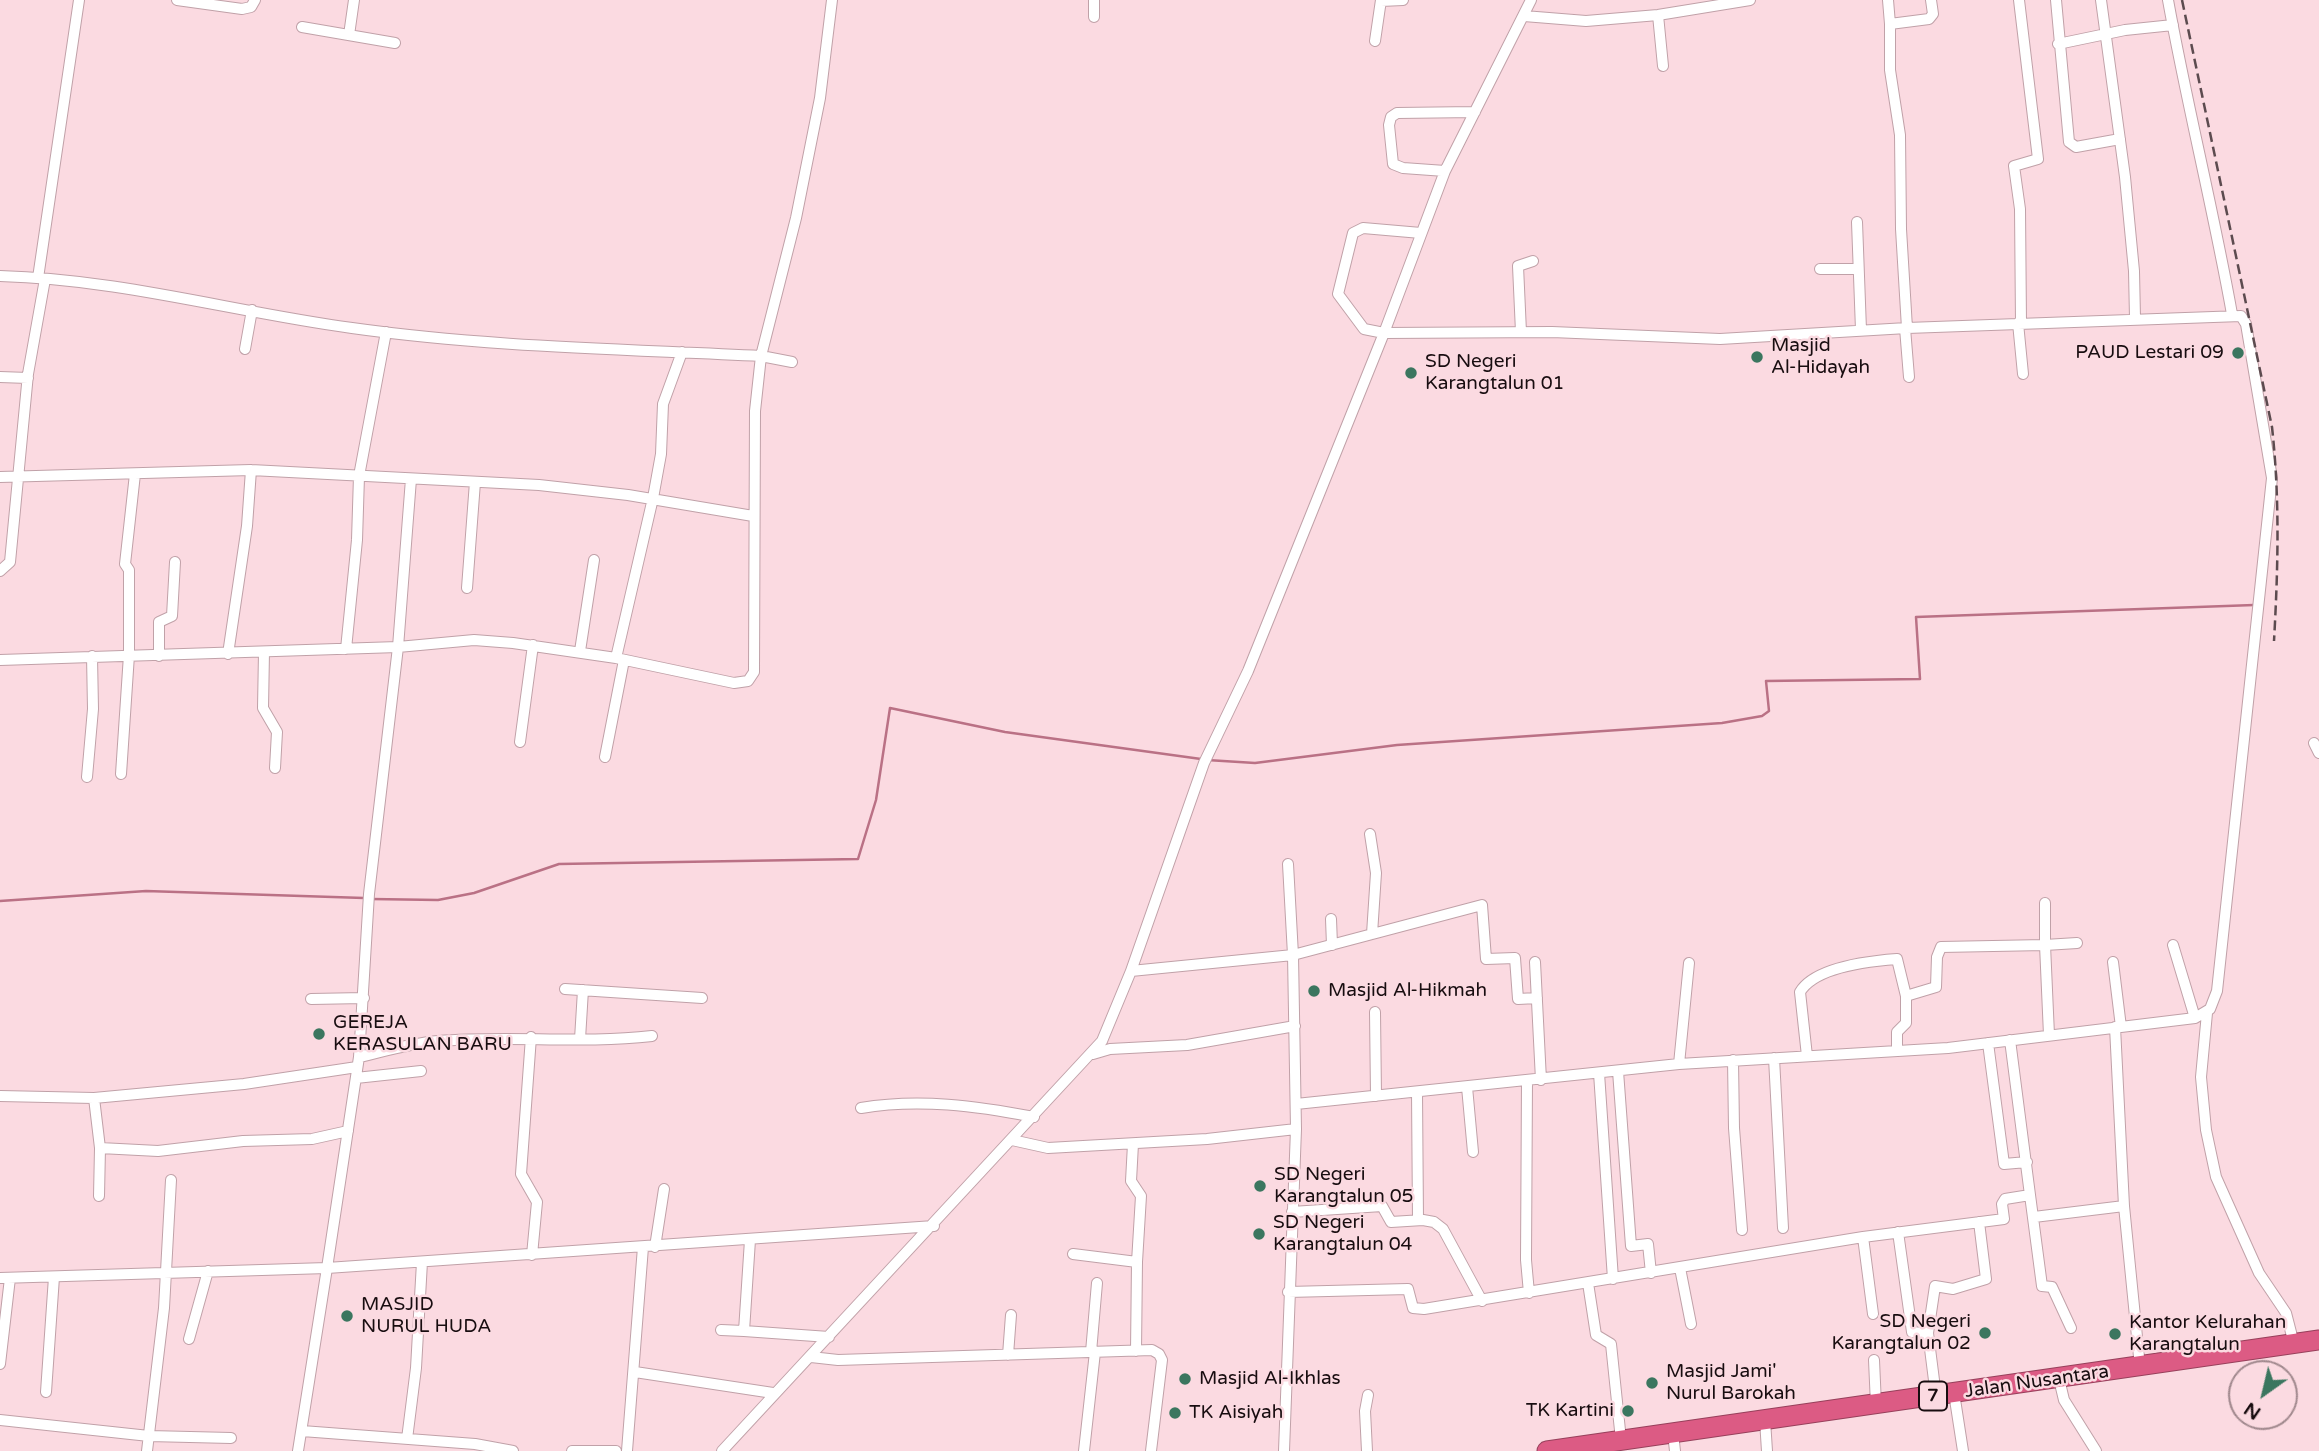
<!DOCTYPE html>
<style>
body{margin:0}
#map{position:relative;width:2319px;height:1451px;overflow:hidden;background:#fbdae1;font-family:"Varela Round",sans-serif}
canvas{display:block}
.north{position:absolute;left:2228px;top:1360px;width:70px;height:70px;box-sizing:border-box;background:#fbdae1;border:2px solid #a0888d;border-radius:50%;rotate:214deg;font-size:19px;font-weight:700;line-height:28px;text-align:center;color:#180d10}
.north::after{content:'';display:block;margin:auto;width:24px;height:32px;background:#3b765f;clip-path:polygon(50% 0,100% 100%,50% 72%,0 100%)}
</style>
<div id="map">
<canvas width="2319" height="1451"></canvas>
<div class="north">N</div>
</div>
<script>
const context = document.querySelector('canvas').getContext('2d');
context.lineJoin = 'round';
function trace(path, color, width, dash) { context.strokeStyle = color; context.lineWidth = width; context.lineCap = dash ? 'butt' : 'round'; context.setLineDash(dash || []); context.stroke(path); }
function drawText(font, color, halo, rows, align = 'center') {
  context.font = font + ' "Varela Round",sans-serif'; context.lineWidth = 5; context.setLineDash([]); context.textBaseline = 'middle'; context.strokeStyle = halo; context.fillStyle = color; for (const [text, x, y, turn = 0] of rows) {
    context.save(); context.translate(x, y); context.rotate((+turn || 0) * Math.PI / 180); context.textAlign = isNaN(turn) ? turn : align; if (halo) context.strokeText(text, 0, 0); context.fillText(text, 0, 0); context.restore();
  }
}
trace(new Path2D(`
 M1207 760 1255 763 1397 745 1722 723 1762 716 1769 711 1766 681 1920 679 1916 617 2254 605
 M371 899 438 900 474 893 559 864 858 859 876 800 890 708 1005 732 1201 759
 M0 901 146 891 364 898`), '#ba7185', 2.5);
const street = new Path2D(`
 M177 0 242 9 251 7 255 0
 M1888 0 1890 24
 M2019 0 2038 159 2014 166 2020 209 2021 323
 M2056 0 2069 142 2076 147 2120 139
 M2101 0 2125 177 2134 271 2135 318
 M2168 0C2187 105 2213 208 2232 314
 M1381 1 1403 0
 M1658 15 1663 66
 M1524 16 1586 21 1658 15 1750 0
 M1094 17V0
 M302 27 395 43
 M349 35 354 0
 M1375 41 1381 0
 M2058 44 2125 30 2173 25
 M1445 171 1403 168 1393 164 1389 125 1391 117 1397 113 1475 112
 M1857 222 1861 330
 M1820 269H1858
 M0 276C120 279 234 312 352 328 487 347 625 349 761 356L792 362
 M38 278 79 0
 M2018 323 2023 374
 M1905 328 1909 377
 M1907 328 1901 229 1900 135 1890 70V24L1929 19 1933 14 1931 0
 M1521 332 1518 266 1533 261
 M245 349 252 310
 M0 377 28 378
 M0 477 251 470 539 485 628 495 753 516
 M0 571 10 562 28 374 45 279
 M467 588 475 482
 M346 649 357 540 359 476 386 332
 M580 651 594 560
 M264 652 263 708 277 732 275 768
 M228 654 247 526 251 470
 M159 656V622L172 616 175 562
 M616 658 653 498 661 454 663 404 682 352
 M0 660 398 647 411 479
 M520 742 533 645
 M2314 743 2319 753
 M605 757 624 660
 M121 774 129 655V570L125 564 135 474
 M87 777 93 709 92 656
 M1370 834 1376 873 1372 934
 M1288 864 1293 955 1482 905 1486 959 1515 958 1518 999 1537 998
 M2045 903V945L2077 943
 M1331 919 1332 945
 M2173 945 2195 1018
 M1535 962 1541 1080
 M2113 962 2121 1027
 M1131 971 1293 955 1296 1129 1284 1451
 M565 989 702 998
 M311 999 364 998
 M1375 1012 1376 1096
 M2207 1013 2201 1077 2206 1130 2216 1177 2259 1273 2286 1313 2294 1344
 M2115 1027 2124 1206 2140 1367
 M531 1037 521 1174 537 1202 532 1255
 M580 1039 583 990
 M1988 1043 2004 1164 2027 1162
 M1897 1051V1032L1906 1023V996L1936 987 1937 957 1941 947 2045 945 2049 1035
 M1093 1054 1110 1049 1187 1045 1295 1026
 M1807 1056 1800 992C1815 967 1870 961 1897 959L1906 996
 M359 1057C385 1051 412 1043 438 1041 509 1035 581 1044 652 1036
 M1774 1058 1783 1228
 M1733 1060 1734 1128 1742 1230
 M1679 1064 1689 963
 M1618 1071 1631 1246 1648 1244 1651 1273
 M1599 1073 1613 1279
 M356 1078 421 1071
 M1527 1081 1526 1260 1529 1293
 M1467 1087 1473 1152
 M1417 1092 1418 1220
 M0 1096 94 1098 244 1084 357 1067
 M94 1098 100 1148 99 1196
 M1296 1104 1679 1064 1948 1048 2195 1018 2210 1009 2217 991 2272 478 2246 324 2241 316 1907 328 1720 339 1552 332 1384 333 1445 171 1531 0
 M861 1108C919 1098 977 1106 1034 1117
 M1012 1140 1048 1148 1207 1139 1296 1129
 M100 1148 158 1151 243 1141 312 1139 348 1131
 M2030 1195 2042 1286 2052 1287 2071 1328
 M1292 1212 1382 1206 1391 1222 1423 1220 1434 1222 1443 1229 1482 1301
 M2034 1217 2124 1206
 M1898 1232 1912 1332 1928 1333 1936 1396
 M1863 1237 1873 1314
 M655 1247 664 1189
 M1073 1254 1137 1262 1141 1196 1131 1181 1133 1144
 M1680 1268 1691 1324
 M0 1278 327 1268 359 1057 369 894 398 647 474 640 513 643 616 658 734 683 748 681 754 672 755 411 761 356 796 218 820 98 832 0
 M1588 1283 1596 1335 1611 1344 1621 1440
 M1288 1292 1408 1289 1413 1308 1424 1309 1863 1237 2004 1219 2002 1204 2005 1199 2030 1195 2010 1040
 M721 1330 744 1331 750 1240
 M744 1331 829 1337
 M1928 1333 1935 1286 1953 1289 1986 1279 1979 1222
 M189 1339 208 1271
 M1136 1351 1137 1262
 M1091 1352 1097 1283
 M1008 1355 1011 1315
 M811 1357 838 1360 1152 1350 1159 1354 1162 1360 1151 1451
 M1874 1360 1876 1405
 M0 1364 10 1278
 M635 1372 773 1393
 M2059 1379 2064 1400 2096 1451
 M46 1392 54 1277
 M1954 1393 1963 1451
 M0 1420 149 1436 231 1438
 M1765 1420 1767 1451
 M302 1431 475 1444 513 1451
 M1673 1433 1675 1451
 M407 1439 416 1368 422 1262
 M147 1451 164 1308 171 1180
 M298 1451 327 1268 934 1226
 M572 1451H616
 M627 1451 643 1247
 M722 1451 1102 1041 1131 971 1204 763 1248 671 1384 333 1364 329 1338 294 1353 233 1363 228 1421 233
 M1084 1451 1095 1352
 M1367 1451 1365 1411 1368 1395`);
const highway = new Path2D(`
 M1547 1451 2319 1340`);
trace(street, '#c0a1a8', 12);
trace(highway, '#97405b', 21);
trace(street, '#fff', 10);
trace(highway, '#dc5b84', 19);
trace(new Path2D(`
 M2182 0 2272 427C2280 499 2278 569 2274 641`), '#5c4b4f', 2.5, [10, 5]);
for (const [x, y, r, color] of [
 [2238,353,7,"#3b765f"],
 [1757,357,7,"#3b765f"],
 [1411,373,7,"#3b765f"],
 [1314,991,7,"#3b765f"],
 [319,1034,7,"#3b765f"],
 [1260,1186,7,"#3b765f"],
 [1259,1234,7,"#3b765f"],
 [347,1316,7,"#3b765f"],
 [1985,1333,7,"#3b765f"],
 [2115,1334,7,"#3b765f"],
 [1185,1379,7,"#3b765f"],
 [1652,1383,7,"#3b765f"],
 [1628,1411,7,"#3b765f"],
 [1175,1413,7,"#3b765f"]
]) { const dot = new Path2D(); dot.arc(x, y, r, 0, 2 * Math.PI); context.fillStyle = color; context.fill(dot); trace(dot, '#fbdae1', 2.5); }
for (const [x, y, w] of [
 [1933,1396,28]
]) { const box = new Path2D(); box.roundRect(x - w / 2, y - 14.5, w, 29, 5); context.fillStyle = '#fbdae1'; context.fill(box); trace(box, '#180d10', 2); }
drawText('bold 18px', '#180d10', null, [
 ["7",1933,1396]
]);
drawText('19px', '#180d10', '#fbdae1', [
 ["Masjid",1771,346],
 ["Al-Hidayah",1771,368],
 ["PAUD Lestari 09",2224,353,"right"],
 ["SD Negeri",1425,362],
 ["Karangtalun 01",1425,384],
 ["Masjid Al-Hikmah",1328,991],
 ["GEREJA",333,1023],
 ["KERASULAN BARU",333,1045],
 ["SD Negeri",1274,1175],
 ["Karangtalun 05",1274,1197],
 ["SD Negeri",1273,1223],
 ["Karangtalun 04",1273,1245],
 ["MASJID",361,1305],
 ["NURUL HUDA",361,1327],
 ["SD Negeri",1971,1322,"right"],
 ["Karangtalun 02",1971,1344,"right"],
 ["Kantor Kelurahan",2129,1323],
 ["Karangtalun",2129,1345],
 ["Masjid Jami'",1666,1372],
 ["Nurul Barokah",1666,1394],
 ["Masjid Al-Ikhlas",1199,1379],
 ["TK Kartini",1614,1411,"right"],
 ["TK Aisiyah",1189,1413]
], 'left');
drawText('19px', '#180d10', '#fbdae1', [
 ["Jalan Nusantara",2037,1382,-8]
]);
</script>
